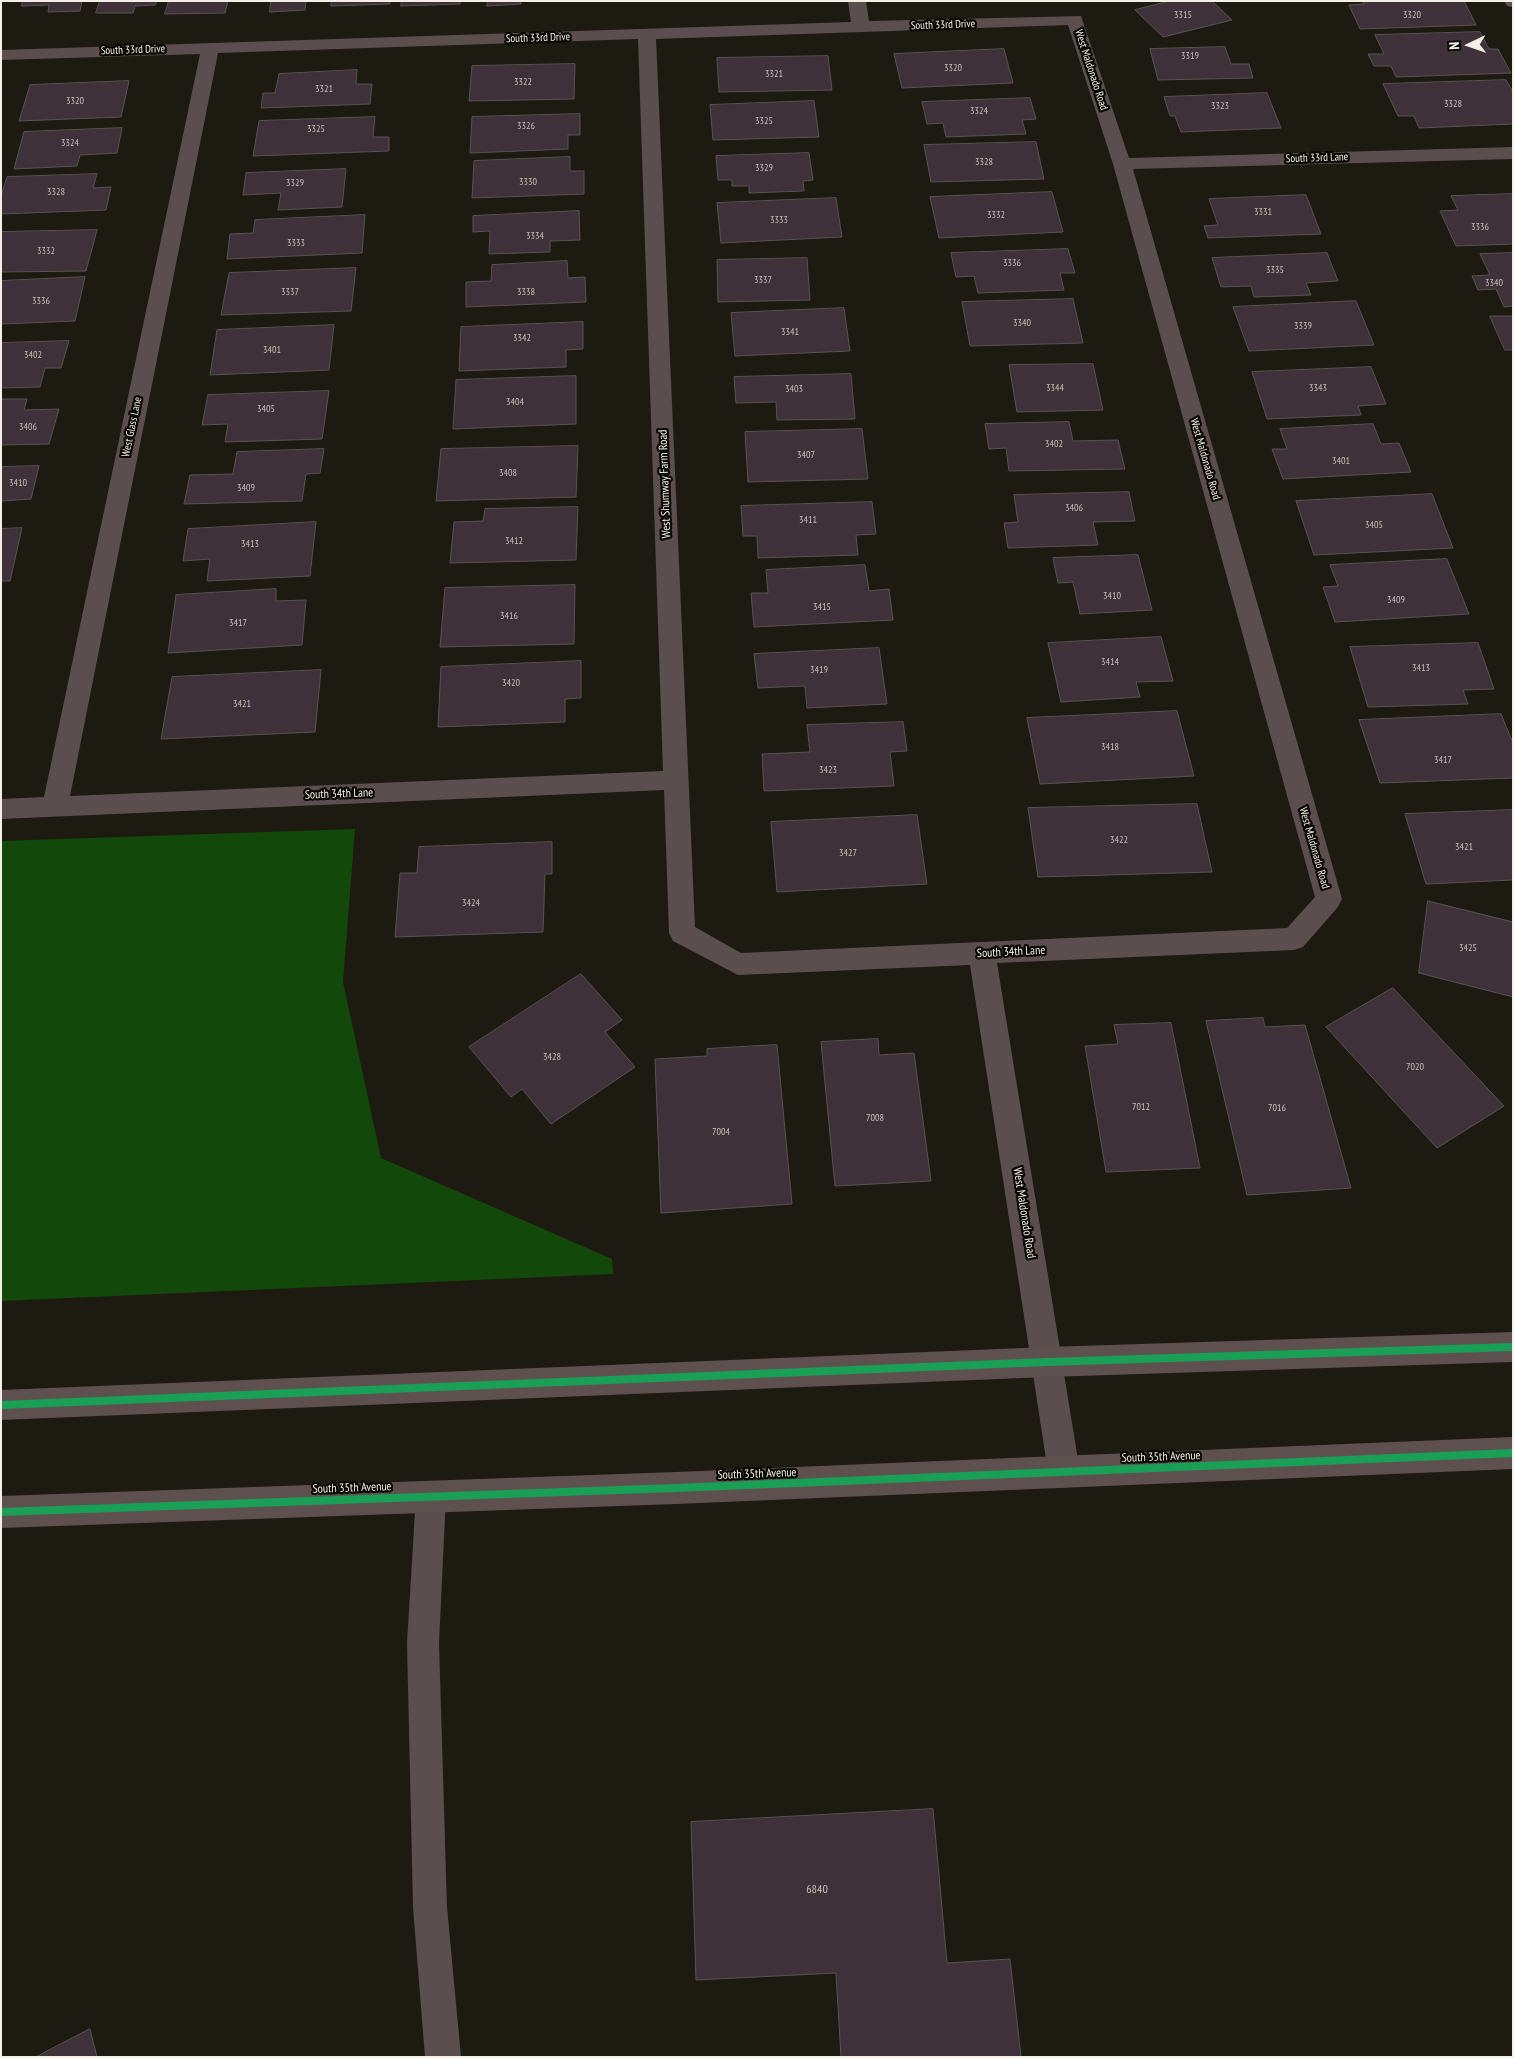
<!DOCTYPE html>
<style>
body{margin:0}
#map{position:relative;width:1514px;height:2058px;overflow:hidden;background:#1d1a11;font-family:"PT Sans Narrow",sans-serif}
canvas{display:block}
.frame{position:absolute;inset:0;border:2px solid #f3efe4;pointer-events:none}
.north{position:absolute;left:1444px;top:20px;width:50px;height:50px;-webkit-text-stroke:4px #0a0803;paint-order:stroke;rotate:267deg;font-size:14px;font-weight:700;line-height:20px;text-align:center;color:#f3efe4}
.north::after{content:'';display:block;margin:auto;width:18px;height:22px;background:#f3efe4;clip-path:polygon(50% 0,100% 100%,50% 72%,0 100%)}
</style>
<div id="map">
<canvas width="1514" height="2058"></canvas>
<div class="frame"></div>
<div class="north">N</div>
</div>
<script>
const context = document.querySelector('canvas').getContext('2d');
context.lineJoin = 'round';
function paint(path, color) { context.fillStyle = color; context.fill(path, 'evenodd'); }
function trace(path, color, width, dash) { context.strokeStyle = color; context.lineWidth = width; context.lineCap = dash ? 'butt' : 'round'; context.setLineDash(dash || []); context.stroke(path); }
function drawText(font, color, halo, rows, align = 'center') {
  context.font = font + ' "PT Sans Narrow",sans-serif'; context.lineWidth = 4.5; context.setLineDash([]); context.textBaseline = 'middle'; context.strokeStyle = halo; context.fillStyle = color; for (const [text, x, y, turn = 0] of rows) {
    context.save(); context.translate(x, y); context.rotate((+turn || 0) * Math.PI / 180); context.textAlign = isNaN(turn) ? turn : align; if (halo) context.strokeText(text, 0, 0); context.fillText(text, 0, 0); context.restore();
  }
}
paint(new Path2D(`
 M355 829 343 982 381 1158 612 1259 613 1274 1 1301V841Z`), '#12490a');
const building = new Path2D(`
 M23 1H82L80 11 48 12 49 5 22 6Z
 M100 1H157L155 5 135 6 133 13H96Z
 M169 1H228L225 13 165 14Z
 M271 1H306L305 10 270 12Z
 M332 1H390V4L331 6Z
 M402 1H460V4L401 6Z
 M488 1H521V4L487 6Z
 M1170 1H1212L1232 20 1163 37 1135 10Z
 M1362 1H1464L1476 25 1360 29 1349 5 1364 4Z
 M1480 32 1489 49H1498L1511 73 1396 77 1391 66H1374L1368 54H1384L1375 35Z
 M1225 47 1231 64H1249L1253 78 1158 80 1150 49Z
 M1004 49 1013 83 902 88 894 54Z
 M828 56 832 90 719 92 717 58Z
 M575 64 574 99 469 101 472 66Z
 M357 70 356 84H372L370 104 261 108 263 93H275L279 74Z
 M1506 80 1513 92V124L1419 128 1414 116H1398L1383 84Z
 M129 81 121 117 19 121 30 85Z
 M1267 93 1281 128 1181 132 1175 116H1170L1164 97Z
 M1030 98 1036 119 1022 120 1026 134 946 137 943 123 927 124 922 102Z
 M814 101 819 137 713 140 710 105Z
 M580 114V135H568V149L470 153 472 117Z
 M375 117 373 137H389V151L253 156 259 121Z
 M122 128 117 153 80 155 77 166 14 169 24 132Z
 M1036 142 1044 179 931 182 924 145Z
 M809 153 813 180 803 181 804 191 749 193V186H732V180H718L716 156Z
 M570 157V171H584V194L472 198 474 161Z
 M346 169 342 207 278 210 281 193 243 195 246 173Z
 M97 174 93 188 111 187 106 210 1 214V196L7 177Z
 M1052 192 1063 232 939 238 930 197Z
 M1513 194V244L1456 246 1440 211 1458 210 1451 196Z
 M1306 195 1321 234 1208 238 1204 226 1218 225 1209 199Z
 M836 198 842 237 721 243 717 203Z
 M579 211 580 240 550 241V252L489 254 490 231 473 232V216Z
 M365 215 362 253 227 259 230 234 253 233 255 220Z
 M97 230 86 271 1 272V232Z
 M1068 249 1075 273H1060L1064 290 978 293 974 276 956 277 951 253Z
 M1327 253 1338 281 1306 283 1311 295 1254 297 1251 286 1221 287 1212 258Z
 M1513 253V306L1504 307 1496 289 1478 290 1472 276 1490 275 1480 254Z
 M807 258 810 300 718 302 717 260Z
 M567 261 568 278 585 277 586 302 466 307V282L491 281 492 265Z
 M356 268 351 311 221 315 229 273Z
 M85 277 75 321 1 324V281Z
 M1073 299 1083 343 970 346 962 302Z
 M1356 301 1374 345 1249 351 1233 307Z
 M844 308 850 351 735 356 731 313Z
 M1490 316H1513V350H1505Z
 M583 322V349L566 350V367L459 371 461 327Z
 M334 325 329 370 210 375 217 330Z
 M69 341 61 368H45L40 387 1 388V343Z
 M1093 364 1103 410 1017 412 1009 365Z
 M1371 367 1386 404 1358 406 1361 415 1267 419 1252 372Z
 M851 374 855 419 777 420 776 402 736 403 734 377Z
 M576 376V424L453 429 456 380Z
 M329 391 322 439 225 442 228 424 202 425 208 395Z
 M1 399H27L24 410 59 409 49 444 1 445Z
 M1069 422 1073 441 1118 440 1125 469 1009 471 1006 448 989 449 985 424Z
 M1373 424 1381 444 1399 443 1411 472 1283 479 1272 449H1287L1280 429Z
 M862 429 868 479 748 482 745 432Z
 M578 446 576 497 436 501 441 449Z
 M324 449 320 473 306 474 302 501 184 504 190 475 233 474 237 452Z
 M39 466 31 499 1 501V467Z
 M1129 492 1135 521 1093 522 1098 545 1008 548 1004 523 1018 522 1014 495Z
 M1432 494 1453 548 1314 555 1296 501Z
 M872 502 876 534 856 535 858 555 758 558 757 536H743L741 506Z
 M578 507 576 560 450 563 454 522 483 521 485 509Z
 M316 522 310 576 207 581 210 559 183 561 188 529Z
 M22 528 10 581H1V529Z
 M1138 555 1152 610 1080 614 1073 582 1058 583 1053 558Z
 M1447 559 1469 614 1335 622 1323 587 1338 586 1330 565Z
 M865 565 869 591 889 589 893 620 754 627 751 593H768L766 570Z
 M575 585 574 644 440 647 445 588Z
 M276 589V601L306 600 302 645 168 653 176 595Z
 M1161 637 1173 681 1136 682 1140 697 1061 702 1048 643Z
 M1478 643 1494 689 1463 690 1468 704 1368 707 1350 647Z
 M879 648 887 704 807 708 805 686 758 688 754 654Z
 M581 661V698L565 699V722L438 727 441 667Z
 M321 670 315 732 161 739 172 677Z
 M1177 711 1194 776 1040 784 1027 718Z
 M1501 714 1513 743V778L1380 783 1359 720Z
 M903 722 907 751 890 752 894 786 764 791 762 754 810 752 807 725Z
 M1197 804 1212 872 1038 877 1028 808Z
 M1513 810V880L1426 884 1405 814Z
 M917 815 927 884 777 892 771 822Z
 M552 842V874H545L543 932 395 937 400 873H417L419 847Z
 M1428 901 1513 922V997L1419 973Z
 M581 974 622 1020 605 1032 635 1067 551 1124 522 1089 511 1097 469 1047Z
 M1393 988 1504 1106 1437 1148 1326 1027Z
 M1263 1018 1265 1027 1305 1025 1351 1188 1247 1195 1206 1021Z
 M1171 1023 1200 1168 1106 1172 1085 1046 1118 1044 1114 1025Z
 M878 1039 879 1055 914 1053 931 1181 835 1186 821 1042Z
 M777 1045 792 1204 661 1213 655 1059 707 1056V1049Z
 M933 1809 947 1963 1010 1959 1021 2057H841L836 1973 696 1980 691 1822Z
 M90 2029 97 2057H36Z`);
paint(building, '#3f3139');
trace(building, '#585453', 1);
paint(new Path2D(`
 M431 1481 442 1485 446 1496 439 1643 447 1907 461 2057H425L413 1907 407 1643 416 1496 420 1485Z`), '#5b4e4e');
paint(new Path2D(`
 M848 1H866L869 21 1081 16 1129 158 1513 147V159L1133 169 1342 899 1338 907 1303 947 1294 950 997 963 1080 1472 1075 1483 1064 1488 1053 1483 1048 1472 970 965 738 975 673 941 669 933 664 790 1 819V799L44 797 200 54 1 60V50L851 22ZM1068 25 1113 164 1315 897 1287 928 741 953 695 927 656 39ZM638 39 663 771 70 796 218 53Z
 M1504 1H1513V7L1507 6Z`), '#5b4e4e');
paint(new Path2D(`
 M1513 1332V1362L1047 1377 1 1420V1390L1047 1347Z
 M1513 1437V1469L676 1504 1 1528V1496L676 1472Z`), '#5e504f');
trace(new Path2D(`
 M1 1405 1047 1362 1513 1347
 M1 1512 676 1488 1513 1453`), '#1a9f57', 8);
drawText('10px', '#c6c0b9', null, [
 ["3315",1183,15],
 ["3320",1412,15],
 ["3319",1190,56],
 ["3320",953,68],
 ["3321",774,74],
 ["3322",523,82],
 ["3321",324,89],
 ["3320",75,101],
 ["3328",1453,104],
 ["3323",1220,106],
 ["3324",979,111],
 ["3325",764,121],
 ["3326",526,126],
 ["3325",316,129],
 ["3324",70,143],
 ["3328",984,162],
 ["3329",764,168],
 ["3330",528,182],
 ["3329",295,183],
 ["3328",56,192],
 ["3331",1263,212],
 ["3332",996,215],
 ["3333",779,220],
 ["3336",1480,227],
 ["3334",535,236],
 ["3333",296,243],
 ["3332",46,251],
 ["3336",1012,263],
 ["3335",1275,270],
 ["3337",763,280],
 ["3340",1494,283],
 ["3337",290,292],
 ["3338",526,292],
 ["3336",41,301],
 ["3340",1022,323],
 ["3339",1303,326],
 ["3341",790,332],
 ["3342",522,338],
 ["3401",272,350],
 ["3402",33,355],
 ["3344",1055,388],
 ["3343",1318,388],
 ["3403",794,389],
 ["3404",515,402],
 ["3405",266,409],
 ["3406",28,427],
 ["3402",1054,444],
 ["3407",806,455],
 ["3401",1341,461],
 ["3408",508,473],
 ["3410",18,483],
 ["3409",246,488],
 ["3406",1074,508],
 ["3411",808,520],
 ["3405",1374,525],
 ["3412",514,541],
 ["3413",250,544],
 ["3410",1112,596],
 ["3409",1396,600],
 ["3415",822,607],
 ["3416",509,616],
 ["3417",238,623],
 ["3414",1110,662],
 ["3413",1421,668],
 ["3419",819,670],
 ["3420",511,683],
 ["3421",242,704],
 ["3418",1110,747],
 ["3417",1443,760],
 ["3423",828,770],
 ["3422",1119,840],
 ["3421",1464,847],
 ["3427",848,853],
 ["3424",471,903],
 ["3425",1468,948],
 ["3428",552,1057],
 ["7020",1415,1067],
 ["7012",1141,1107],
 ["7016",1277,1108],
 ["7008",875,1118],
 ["7004",721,1132]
]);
drawText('11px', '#f3efe4', '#0a0803', [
 ["South 33rd Drive",943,25,-2],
 ["South 33rd Drive",538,38,-2],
 ["South 33rd Drive",133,50,-2],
 ["West Maldonado Road",1091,70,72],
 ["South 33rd Lane",1317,158,-2],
 ["West Glass Lane",132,427,-78],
 ["West Maldonado Road",1205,459,74],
 ["West Maldonado Road",1314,848,74]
]);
drawText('12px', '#f3efe4', '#0a0803', [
 ["West Shumway Farm Road",665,484,-92],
 ["South 34th Lane",339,794,-2],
 ["South 34th Lane",1011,952,-3],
 ["West Maldonado Road",1024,1213,81],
 ["South 35th Avenue",1161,1457,-2],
 ["South 35th Avenue",757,1474,-2],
 ["South 35th Avenue",352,1488,-2]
]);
drawText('12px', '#c6c0b9', null, [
 ["6840",817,1890]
]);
</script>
